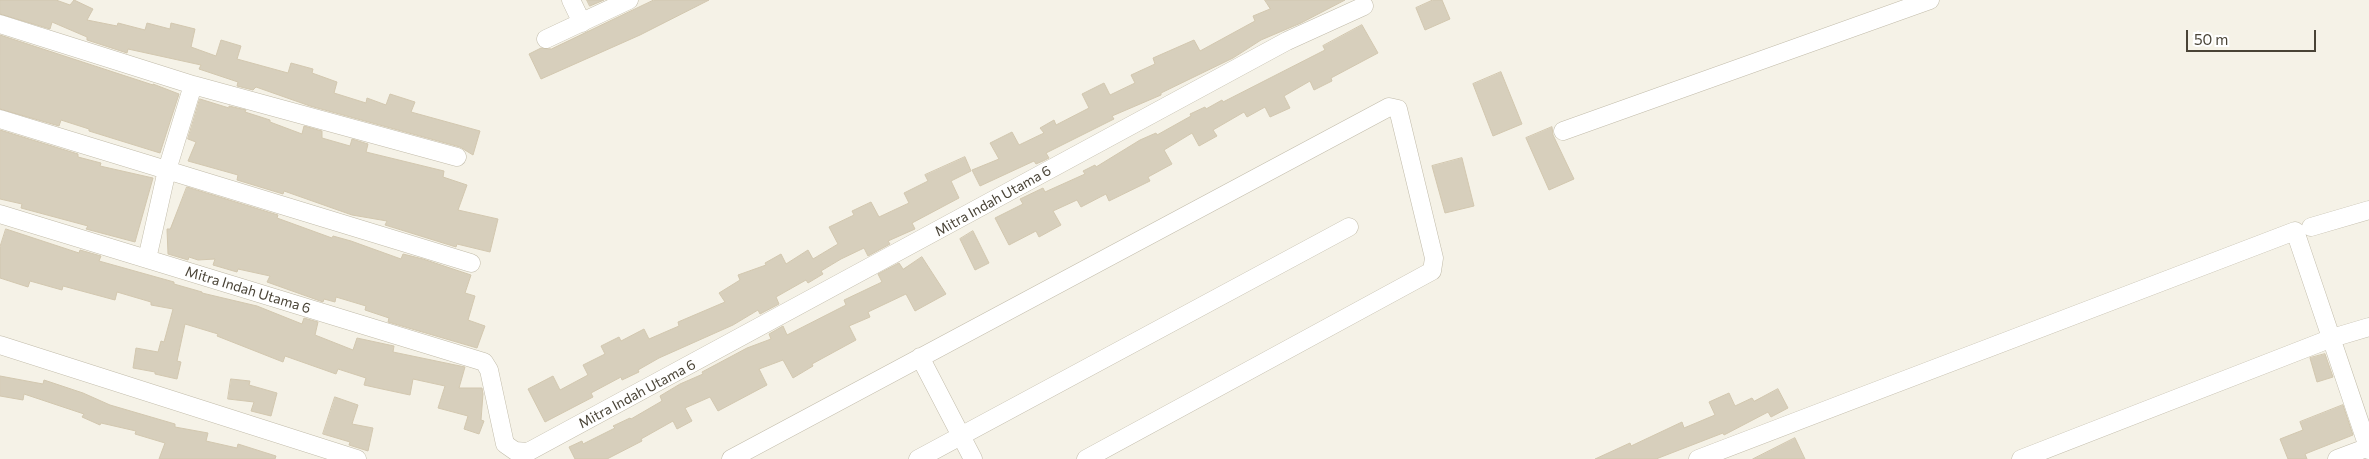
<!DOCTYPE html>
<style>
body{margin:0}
#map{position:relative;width:2369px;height:459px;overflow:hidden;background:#f5f2e7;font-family:Commissioner,sans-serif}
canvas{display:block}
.scale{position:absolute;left:2186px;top:30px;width:130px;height:22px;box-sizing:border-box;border:2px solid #494336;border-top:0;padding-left:6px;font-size:15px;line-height:18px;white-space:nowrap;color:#494336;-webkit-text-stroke:4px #fff;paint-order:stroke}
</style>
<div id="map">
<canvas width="2369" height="459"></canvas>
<div class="scale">50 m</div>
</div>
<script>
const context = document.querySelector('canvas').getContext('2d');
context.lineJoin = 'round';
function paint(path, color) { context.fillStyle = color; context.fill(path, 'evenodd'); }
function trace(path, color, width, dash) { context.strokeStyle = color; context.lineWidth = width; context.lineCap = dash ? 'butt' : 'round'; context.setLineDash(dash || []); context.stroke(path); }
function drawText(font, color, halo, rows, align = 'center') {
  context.font = font + ' Commissioner,sans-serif'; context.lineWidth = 4.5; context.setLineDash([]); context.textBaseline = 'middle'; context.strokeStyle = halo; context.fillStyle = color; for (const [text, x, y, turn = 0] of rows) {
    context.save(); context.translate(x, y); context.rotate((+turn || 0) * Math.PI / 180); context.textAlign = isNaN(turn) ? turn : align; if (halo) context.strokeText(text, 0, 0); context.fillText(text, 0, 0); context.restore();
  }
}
const building = new Path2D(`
 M0 0H56L70 5 74 0 93 9 87 20 117 26 118 23 145 30 147 23 170 29 171 23 195 29 191 47 216 56 221 40 241 46 237 59 288 73 291 63 313 69 312 73 337 82 334 93 366 103 367 98 386 105 390 94 415 102 411 112 480 131 473 155 460 147 310 106 256 87 253 90 237 86 238 82 199 69 201 65 128 49 127 53 87 40V37L52 22 50 29 0 14Z
 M587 0H604L590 6Z
 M654 0H709L640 35 541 79 529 54 541 48 551 49Z
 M1265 0H1345L1301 23 1261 40 1233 58 1161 93V95L1112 116 1114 119 1046 153 1049 158 1043 161 1036 164 1034 161 980 186 972 170 999 159 990 143 1012 132 1019 145 1044 133 1040 128 1054 120 1056 125 1089 108 1082 94 1104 83 1110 95 1135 83 1131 75 1155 64 1153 58 1194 40 1200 51 1255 21 1253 16 1270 9Z
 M1433 0H1442L1450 19 1425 30 1416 8Z
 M1362 25 1378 53 1331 78 1332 81 1314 90 1310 81 1284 96 1290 108 1270 117 1265 107 1247 117 1244 112 1213 130 1217 136 1199 146 1192 133 1164 150 1172 164 1148 177 1150 181 1109 201 1106 194 1081 207 1077 200 1053 211 1061 225 1039 237 1036 231 1009 245 995 218 1023 204 1020 199 1043 188 1045 192 1085 174 1083 171 1095 165 1096 167 1140 140 1156 133 1157 135 1191 116 1190 114 1205 107 1206 109 1222 100 1223 102 1325 50 1323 46Z
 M0 35 153 85V84L179 94 160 153 89 131V129L61 120 59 126 0 109Z
 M1501 72 1522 124 1493 136 1473 84Z
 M200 99 229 108V106L246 110 245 112 270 120V122L302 134 304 126 322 131V138L350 146 352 139 368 144 366 152 444 171 443 177 467 185 458 210 498 219 490 252 457 244 456 247 385 225 387 221 352 215 284 191 283 194 237 180 238 175 188 161 196 142 188 139Z
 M1552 127 1553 135 1574 179 1549 190 1526 138Z
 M0 130 78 154V157L101 163 100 166 153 178 135 242 86 229 88 226 21 208 22 204 0 199Z
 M965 157 971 171 951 181 959 198 912 223 915 229 888 241 890 244 868 256 864 248 841 259 821 271 823 274 808 283 806 280 776 297 779 304 760 314 758 310 733 325 659 358 638 370 639 372 622 380 621 377 591 393 593 397 545 422 528 389 553 376 560 390 588 375 583 365 605 354 601 346 619 337 621 341 644 329 649 339 679 326 678 322 725 302 719 293 740 280 738 275 766 265 765 263 781 254 786 264 808 250 813 259 838 244 829 227 854 215 852 211 871 202 879 217 909 203 904 193 928 181 925 175Z
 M1462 158 1474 206 1445 213 1432 166Z
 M187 187 278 215 277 218 332 238 333 236 351 241 401 259 403 254 423 259 471 275 465 293 475 296 468 320 485 326 477 348 388 322 389 318 365 310 366 306 336 297 335 302 324 299 323 302 267 282 270 276 238 269 237 272 213 265 215 259 198 260 189 257 188 260 168 254 167 229H170Z
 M6 229 79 253 80 250 101 256 99 261 174 282V284L202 292V293L257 306 302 324 304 318 318 322 315 335 353 350 357 338 394 346 393 352 465 367 459 388H482L483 394 481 420 484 421 479 434 464 429 468 416 438 408 445 386 413 379 410 395 382 389 364 385 366 378 338 369 336 374 285 356 283 362 217 336 218 334 185 324 177 361 181 362 177 379 155 374V372L133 368 136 348 158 352 161 341 164 342 173 309 151 305V302L117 292 115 300 63 286 62 290 30 281 28 287 0 278V247Z
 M973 231 989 263 975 270 960 239Z
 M922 257 946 294 915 311 906 294 868 312 870 317 849 326 856 340 812 364 813 366 793 378 783 360 759 369 767 385 718 411 710 397 685 408 692 421 677 429 673 421 641 439 642 441 607 459H575L569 447 582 441 583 444 615 428 613 426 630 418 631 419 662 401 660 396 680 384 703 374 702 372 747 348 771 339 769 334 783 326 787 335 846 305 844 300 882 282 878 274 899 263 903 269Z
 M2325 354 2333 377 2317 382 2310 358Z
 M0 376 43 384 44 380 83 393 110 405 175 424V427L208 433 206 441 237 448 238 444 276 456 275 459H159L165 443 135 434 136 431 101 423 100 425 82 417 84 414 24 394 23 400 0 396Z
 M231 379 250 381 249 385 277 393 271 416 251 411 254 402 228 399Z
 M1778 389 1788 408 1771 417 1768 412 1724 435 1723 433 1656 459H1595L1630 443 1631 446 1682 422 1684 428 1715 415 1709 402 1729 393 1735 406 1752 398 1754 401Z
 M335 397 358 405 352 424 373 428 368 451 349 445 350 442 323 434Z
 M2343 405 2353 435 2305 454 2307 459H2288L2280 439 2303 430 2300 422Z
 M1795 438 1805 459H1753Z`);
paint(building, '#d7cfbc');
trace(building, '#d2c7af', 1);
const street = new Path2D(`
 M571 0 582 23
 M0 24 193 85 457 157
 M546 39 629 0
 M0 119 471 263
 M1563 131 1930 0
 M0 214 484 362 489 370 505 444 515 451 528 452 1287 41 1364 6
 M2311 227 2369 210
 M147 259 167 170 193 85
 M0 345 357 459
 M920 357 973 459
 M731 459 1389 107 1398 109 1434 258 1432 271 1086 459
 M918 459 1349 227
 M1698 459 2295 231 2369 450
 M2021 459 2332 338 2369 327
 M2337 459 2369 447`);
trace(street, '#c1bba9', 19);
trace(street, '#fff', 18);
drawText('14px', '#494336', '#fff', [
 ["Mitra Indah Utama 6",993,201,-29],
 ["Mitra Indah Utama 6",248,290,17],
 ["Mitra Indah Utama 6",637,394,-28]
]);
</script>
